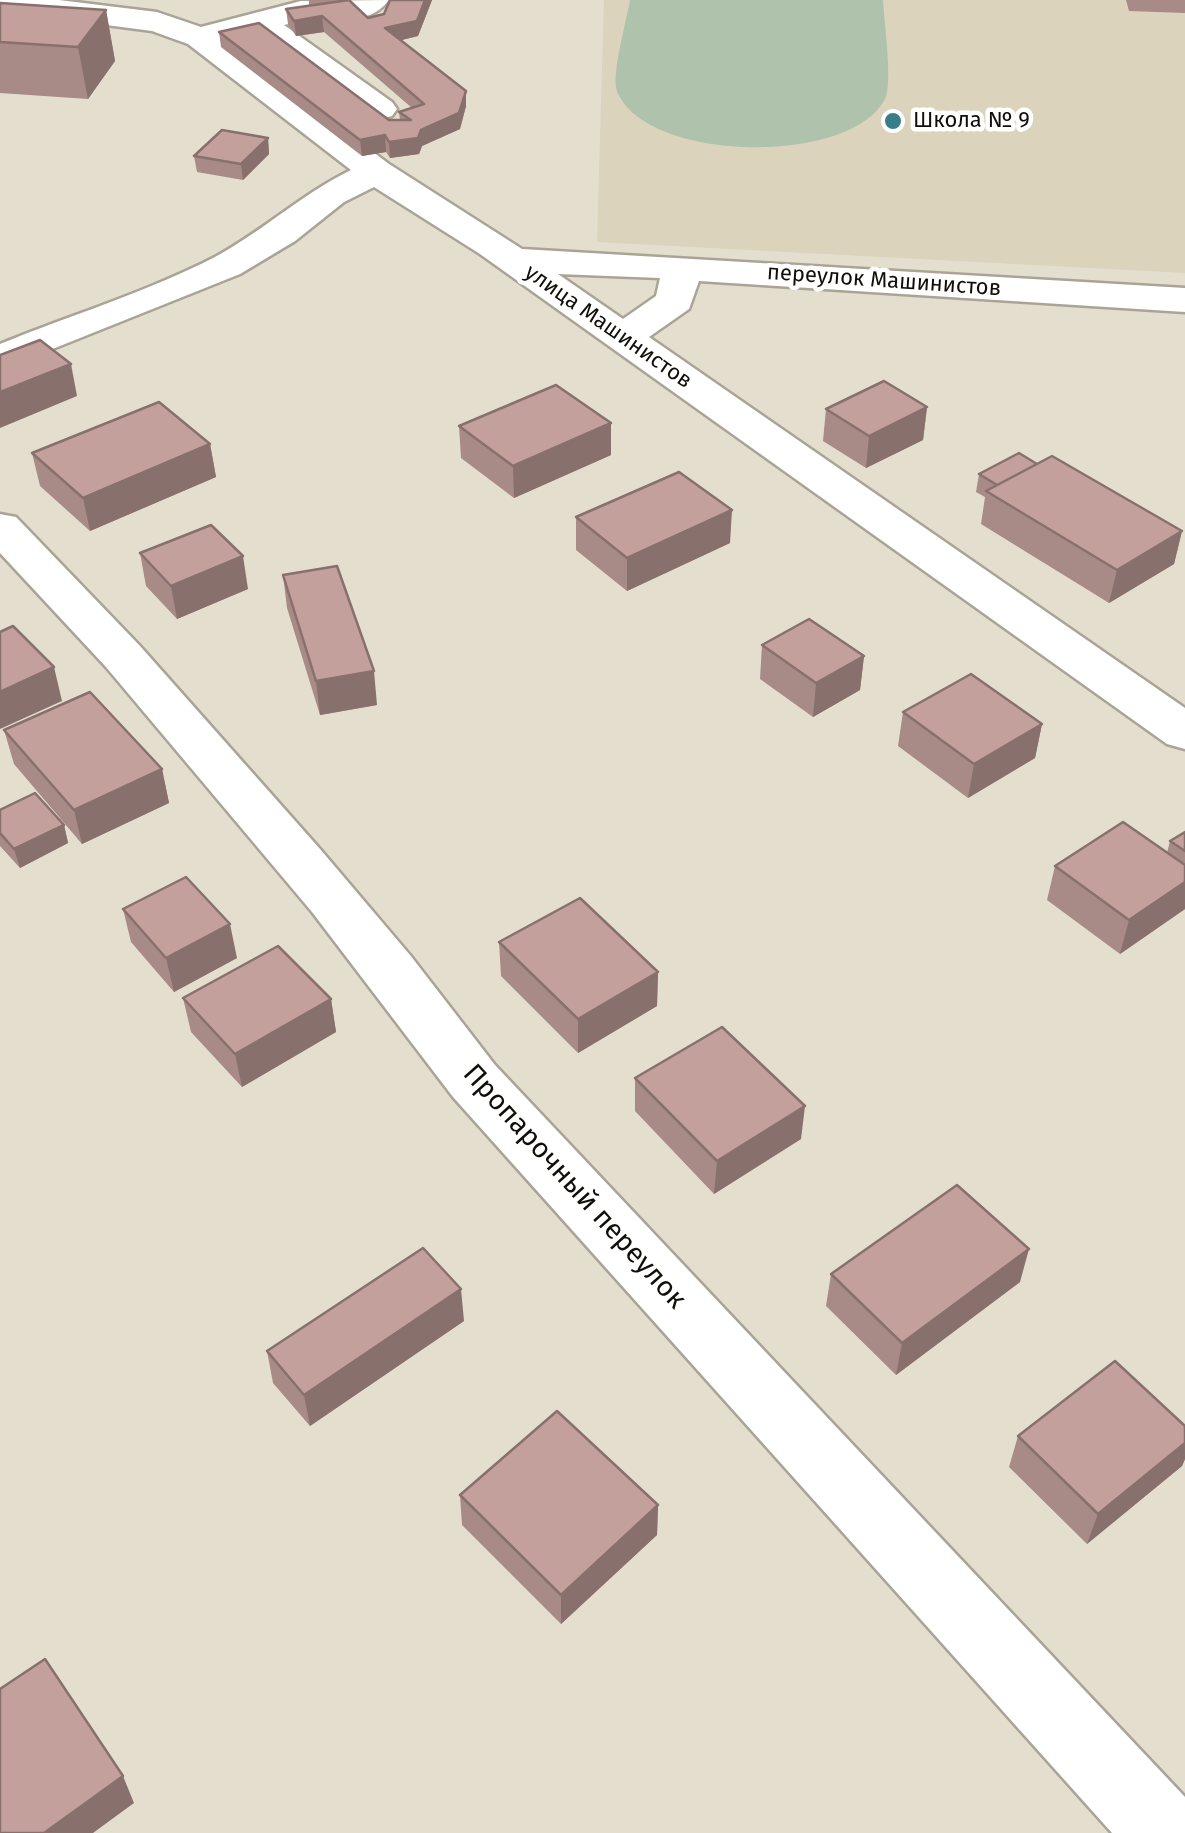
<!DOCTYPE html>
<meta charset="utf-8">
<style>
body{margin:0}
canvas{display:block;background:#e4decf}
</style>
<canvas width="1185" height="1833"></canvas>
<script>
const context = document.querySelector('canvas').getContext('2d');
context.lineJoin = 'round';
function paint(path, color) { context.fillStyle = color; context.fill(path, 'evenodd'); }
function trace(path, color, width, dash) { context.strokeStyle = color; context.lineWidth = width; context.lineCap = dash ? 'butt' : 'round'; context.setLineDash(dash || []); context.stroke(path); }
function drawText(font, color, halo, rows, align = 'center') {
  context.font = font + ' "Fira Sans",sans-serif'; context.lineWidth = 9; context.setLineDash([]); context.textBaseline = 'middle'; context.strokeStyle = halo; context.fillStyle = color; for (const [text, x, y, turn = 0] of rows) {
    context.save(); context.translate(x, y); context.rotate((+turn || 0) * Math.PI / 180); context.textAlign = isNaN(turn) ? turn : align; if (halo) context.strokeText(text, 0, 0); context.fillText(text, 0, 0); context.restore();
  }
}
paint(new Path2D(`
 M604 0H1185V273L597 242Z`), '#dbd3bc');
paint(new Path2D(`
 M630 0H883C884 21 893 83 885 99 851 166 645 163 617 91 611 74 627 20 630 0Z`), '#afc2ab');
const minor = new Path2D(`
 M0 0H59L157 12 201 27 301 1 389 0C366 31 317 17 284 25L392 102 397 109 392 116 380 119 368 116 254 33 224 40 389 164 522 249 1185 288V312L699 281 689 309 649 337 1185 708V749L1167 744 480 254 374 187 344 202 295 241 240 274 0 370V344C71 315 147 292 215 257 263 231 302 194 351 170L188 44 152 31 0 11ZM558 274 660 278 656 296 623 319Z
 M0 514 16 517 140 646 320 849 410 955 495 1065 1185 1797V1833H1112L453 1097 312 912 106 667 0 553Z`);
trace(minor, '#aaa496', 5);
paint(minor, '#fff');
paint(new Path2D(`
 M309 0H345L368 18 384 14 390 0H432L418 36 401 40 466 106 460 129 422 146 419 154 390 158 386 152 362 156 221 47 219 32 389 120H400L399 112 412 108 324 32 296 36 288 24 286 9 314 5H309Z
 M1126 0H1185V13L1129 11Z
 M0 3 106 10 115 61 88 99 0 93Z
 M268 138 269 154 243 180 197 172 194 156Z
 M927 407 923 440 866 468 823 441 826 409Z
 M611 423V455L514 498 461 458 459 426Z
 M210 444 216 477 90 531 40 486 32 453Z
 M1037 464 1182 531 1174 564 1109 603 981 524 985 497 976 492 979 474Z
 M576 517 730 543 627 591 576 550Z
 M140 553 248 589 177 619 146 586Z
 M283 575 377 705 320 715 287 608Z
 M762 645 864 656 860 690 813 717 760 679Z
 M903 712 1042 724 1035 758 968 798 898 746Z
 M4 730 162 769 169 803 82 844 14 764Z
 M0 810 64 825 68 843 20 868 0 846Z
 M1185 832V909L1120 954 1047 900 1055 866 1167 853 1170 841Z
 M123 909 237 958 174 992 131 942Z
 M499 942 658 972 657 1006 578 1053 501 976Z
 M183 998 331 999 336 1032 242 1087 191 1032Z
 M635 1078 801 1139 714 1194 635 1111Z
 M831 1274 1020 1282 896 1375 826 1306Z
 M464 1321 310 1426 273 1383 267 1351Z
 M1185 1426V1459L1182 1466 1087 1544 1009 1467 1018 1436Z
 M460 1495 658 1505 657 1535 561 1624 462 1525Z`), '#a88a86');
paint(new Path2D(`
 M425 0H432L418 36 386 44 385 28Z
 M106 10 115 61 88 99 78 47Z
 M322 16 324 32 296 36 294 21Z
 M466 91V106L460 129 422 146 419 154 390 158 389 142 421 130Z
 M385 135 386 152 362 156 360 140Z
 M268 138 269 154 243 180 241 164Z
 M71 364 77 396 0 428V392Z
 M927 407 923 440 866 468 869 436Z
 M611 423V455L514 498 513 466Z
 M210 444 216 477 90 531 83 498Z
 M732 510 730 543 627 591V558Z
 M1182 531 1174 564 1109 603 1117 570Z
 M243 556 248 589 177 619 171 586Z
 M864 656 860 690 813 717 816 683Z
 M54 667 62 701 0 729V692Z
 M374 671 377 705 320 715 316 681Z
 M1042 724 1035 758 968 798 974 764Z
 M162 769 169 803 82 844 74 810Z
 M64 825 68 843 20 868 14 849Z
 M1185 882V909L1120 954 1129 920Z
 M230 924 237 958 174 992 166 958Z
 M658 972 657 1006 578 1053V1019Z
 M331 999 336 1032 242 1087 235 1054Z
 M805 1106 801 1139 714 1194 717 1161Z
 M1029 1249 1020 1282 896 1375 902 1343Z
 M461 1289 464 1321 310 1426 304 1395Z
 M1185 1443V1459L1182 1466 1087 1544 1098 1514Z
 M658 1505 657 1535 561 1624V1595Z
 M123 1776 134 1803 93 1833H44Z`), '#88706d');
const building = new Path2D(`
 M349 0 368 18 384 14 390 0H425L417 21 385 28 466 91 459 113 421 130 418 138 389 142 385 135 360 140 219 32 259 23 389 120H411L399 112 424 104 322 16 294 21 286 9Z
 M0 3 106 10 78 47 0 42Z
 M222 130 268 138 241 164 194 156Z
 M40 340 71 364 0 392V355Z
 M884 381 927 407 869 436 826 409Z
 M556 385 611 423 513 466 459 426Z
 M159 402 210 444 83 498 32 453Z
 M1019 453 1037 464 997 485 979 474Z
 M1052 456 1182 531 1117 570 986 491Z
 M679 472 732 510 627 558 576 517Z
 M211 525 243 556 171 586 140 553Z
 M337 566 374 671 316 681 283 575Z
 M809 619 864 656 816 683 762 645Z
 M13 626 54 667 0 692V632Z
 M971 674 1042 724 974 764 903 712Z
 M90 692 162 769 74 810 4 730Z
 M35 793 64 825 14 849 0 833V810Z
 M1123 822 1185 865V882L1129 920 1055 866Z
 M1185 832V851L1170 841Z
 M186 877 230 924 166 958 123 909Z
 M580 898 658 972 578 1019 499 942Z
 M278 946 331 999 235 1054 183 998Z
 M722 1027 805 1106 717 1161 635 1078Z
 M957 1185 1029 1249 902 1343 831 1274Z
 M423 1248 461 1289 304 1395 267 1351Z
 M1115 1361 1185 1426V1443L1098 1514 1018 1436Z
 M557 1411 658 1505 561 1595 460 1495Z
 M45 1659 123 1776 44 1833H0V1689Z`);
paint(building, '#c3a09c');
trace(building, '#88706d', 2.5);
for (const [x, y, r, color] of [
 [893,121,10,"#387e89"]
]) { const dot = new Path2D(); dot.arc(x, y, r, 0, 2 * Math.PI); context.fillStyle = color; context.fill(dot); trace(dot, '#fff', 4); }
drawText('22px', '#100e09', '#fff', [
 ["Школа № 9",913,121]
], 'left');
drawText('22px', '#100e09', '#fff', [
 ["переулок Машинистов",884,281,4],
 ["улица Машинистов",608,327,35]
]);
drawText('28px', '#100e09', '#fff', [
 ["Пропарочный переулок",574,1187,48]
]);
</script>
